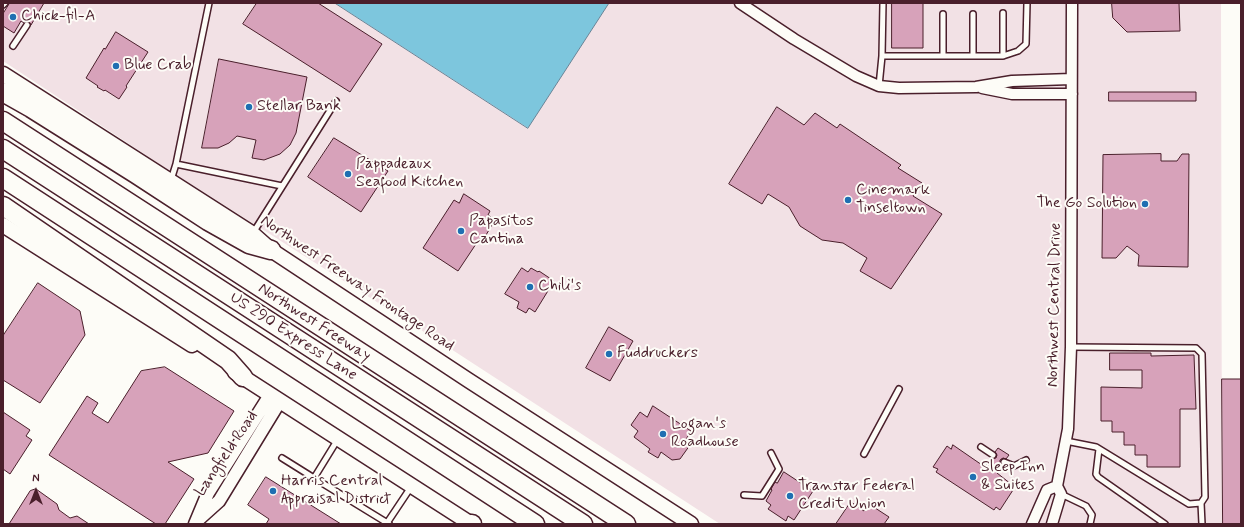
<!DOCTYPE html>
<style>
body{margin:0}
#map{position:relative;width:1244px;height:527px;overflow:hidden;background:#fdfcf7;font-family:Mynerve,sans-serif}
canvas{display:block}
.frame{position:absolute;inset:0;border:4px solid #4a1f2b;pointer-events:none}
.north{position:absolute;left:16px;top:471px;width:40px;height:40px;-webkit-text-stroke:3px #fdfcf7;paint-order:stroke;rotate:0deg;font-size:11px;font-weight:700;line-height:16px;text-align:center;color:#4a1f2b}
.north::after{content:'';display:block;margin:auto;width:14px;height:18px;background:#4a1f2b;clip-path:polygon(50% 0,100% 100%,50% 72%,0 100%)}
</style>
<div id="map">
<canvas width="1244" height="527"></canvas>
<div class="frame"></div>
<div class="north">N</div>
</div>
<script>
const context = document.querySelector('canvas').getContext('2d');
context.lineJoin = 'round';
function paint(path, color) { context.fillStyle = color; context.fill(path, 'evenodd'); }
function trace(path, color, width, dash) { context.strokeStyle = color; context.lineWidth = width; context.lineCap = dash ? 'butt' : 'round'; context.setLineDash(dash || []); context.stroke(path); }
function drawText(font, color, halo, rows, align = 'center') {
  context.font = font + ' Mynerve,sans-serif'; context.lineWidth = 4; context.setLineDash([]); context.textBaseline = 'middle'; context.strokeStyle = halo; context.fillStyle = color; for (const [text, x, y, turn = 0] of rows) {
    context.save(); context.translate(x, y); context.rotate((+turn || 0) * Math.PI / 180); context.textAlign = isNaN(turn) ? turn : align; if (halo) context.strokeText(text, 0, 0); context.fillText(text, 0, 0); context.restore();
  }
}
paint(new Path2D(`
 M3 3H335L528 128 609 3H1221L1222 524H720L454 351 158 163 3 61Z`), '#f2e1e5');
const water = new Path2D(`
 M335 3H609L528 128Z`);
paint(water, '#7dc6dd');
trace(water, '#698396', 1);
const building = new Path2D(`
 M10 3H44L31 25 28 21 24 23 21 21 14 33 3 26V14Z
 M257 3H318L382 44 350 92 243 24Z
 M892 3H923V48H892Z
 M1112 3H1179L1180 31 1127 32 1113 18Z
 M116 32 148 52 126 86 127 87 119 99 105 90 104 91 97 87 98 86 86 78 104 48 105 49Z
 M219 59 307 77 296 133 290 145 280 154 264 160 252 158 256 140 237 136 229 143 218 148H202Z
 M1109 92H1196V101H1109Z
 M777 107 804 125 815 113 837 128 840 124 901 165 898 168 922 183 913 196 942 214 891 289 860 271 867 258 843 243 822 240 800 226 789 207 768 194 762 204 729 184Z
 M334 138 388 171 361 212 308 177Z
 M1161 154V161H1177L1182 154H1189L1188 267 1138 266 1139 255 1127 246 1116 258H1102L1103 155Z
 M464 194 490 211 488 215 491 217 487 222 492 225 483 240 480 238 458 271 423 248 454 200 459 203Z
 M522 268 528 272 531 268 538 272 539 271 554 281 535 312 529 308 526 313 517 308 519 302 505 294Z
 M38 283 80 311 85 335 40 403 3 380V336Z
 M609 327 633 341 610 381 586 368Z
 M1110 353H1151V356L1194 355 1196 409H1180V467H1147V455H1135V445H1124V432H1112V421H1101V387L1142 388V370H1110Z
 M165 367 234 411 208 453 168 462 194 479 165 524H156L49 455 87 396 98 403 92 413 108 423 141 371Z
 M1222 379H1241V524H1223Z
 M653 406 691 431 685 441 690 445 680 459 672 460 661 452 658 458 648 452 650 449 634 437 638 431 631 425 640 412 647 417Z
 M3 412 30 430 26 436 32 440 10 474 3 469Z
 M953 445 982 465 983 464 986 466 991 458H996L997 455 995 452 998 448 1009 455 1006 459 1003 458 1000 460V463L1002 465 997 473 1011 484 1009 487 1013 490 1000 510 996 507 994 510 936 472 938 469 933 467 947 446 951 449Z
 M784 472 813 491 794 520 788 516 786 521 768 509 771 505 766 501 772 490 771 489 775 482 777 483Z
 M266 477 341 524H266L269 519 248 505Z
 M36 489 57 504 59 510 70 518 77 516 89 524H9L30 491Z
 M851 502 864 511 869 504 889 517 884 524H836Z`);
paint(building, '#d7a2ba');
trace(building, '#4a1f2b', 1);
const service = new Path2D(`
 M3 5 5 3
 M943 14V56
 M13 46 27 25
 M882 56 883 3
 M973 56V14
 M1003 56V13
 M879 86 882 56H1003L1018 51 1026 44 1027 3
 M176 164 209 3
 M171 180 176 164 282 186
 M253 233 336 101
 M338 439 314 478 389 524
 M1066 441 1096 447 1189 504 1201 503 1205 497 1202 354 1196 348 1071 347
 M981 447 993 455
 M1099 449 1096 474 1098 477 1165 524
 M864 454 899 389
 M282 458 314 478
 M1004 462 1014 466 1026 460
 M1061 494 1086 506 1092 515 1090 524
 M744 495 762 496 779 469 771 453
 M1201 503 1202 524
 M387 523 411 487`);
const minor = new Path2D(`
 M740 3 794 39 856 76 879 86 899 88 976 87 1012 81 1071 79
 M982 88 1012 94H1072
 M1032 524 1047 490 1057 486
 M1052 524 1061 494 1057 486 1068 429 1071 347 1072 3`);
const tertiary = new Path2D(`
 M199 519 219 501 280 401
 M195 524 208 493 270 395`);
const secondary = new Path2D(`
 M3 74 253 234 271 250 468 380 691 524
 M3 225 192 345
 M235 372 471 524`);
const motorway = new Path2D(`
 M3 92 31 108 136 174 208 221 249 244 271 250
 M3 121 626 524
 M3 149 583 524
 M3 178 535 524
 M3 206 228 360 243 377
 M471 524H472`);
trace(service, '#4a1f2b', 8);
trace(minor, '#4a1f2b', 13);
trace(tertiary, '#4a1f2b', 15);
trace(secondary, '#4a1f2b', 17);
trace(motorway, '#4a1f2b', 21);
trace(service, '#fdfcf7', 5);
trace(minor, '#fdfcf7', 10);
trace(tertiary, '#fdfcf7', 12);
trace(secondary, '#fdfcf7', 14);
trace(motorway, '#fdfcf7', 18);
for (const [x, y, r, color] of [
 [13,17,4,"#1f6fb2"],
 [116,66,4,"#1f6fb2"],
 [249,107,4,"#1f6fb2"],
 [348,174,4,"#1f6fb2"],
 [848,200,4,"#1f6fb2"],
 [1145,204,4,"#1f6fb2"],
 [461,231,4,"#1f6fb2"],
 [530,287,4,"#1f6fb2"],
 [609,354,4,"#1f6fb2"],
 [663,434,4,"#1f6fb2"],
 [973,477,4,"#1f6fb2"],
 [273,491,4,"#1f6fb2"],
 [790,496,4,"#1f6fb2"]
]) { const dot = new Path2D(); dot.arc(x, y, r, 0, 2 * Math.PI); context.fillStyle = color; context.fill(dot); trace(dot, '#fdfcf7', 1.5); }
drawText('16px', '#4a1f2b', '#fdfcf7', [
 ["Chick-fil-A",21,17],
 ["Blue Crab",124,66],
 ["Stellar Bank",257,107],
 ["Pappadeaux",356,165],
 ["Seafood Kitchen",356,183],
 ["Cinemark",856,191],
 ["Tinseltown",856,209],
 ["The Go Solution",1137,204,"right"],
 ["Papasitos",469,222],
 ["Cantina",469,240],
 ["Chili's",538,287],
 ["Fuddruckers",617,354],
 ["Logan's",671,425],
 ["Roadhouse",671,443],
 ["Sleep Inn",981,468],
 ["& Suites",981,486],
 ["Harris Central",281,482],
 ["Appraisal District",281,500],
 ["Transtar Federal",798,487],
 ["Credit Union",798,505]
], 'left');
drawText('16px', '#4a1f2b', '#fdfcf7', [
 ["Northwest Freeway Frontage Road",357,284,34],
 ["Northwest Central Drive",1055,305,-89],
 ["Northwest Freeway",314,323,33],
 ["US 290 Express Lane",293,337,33],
 ["Langfield Road",227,454,-56]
]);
</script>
